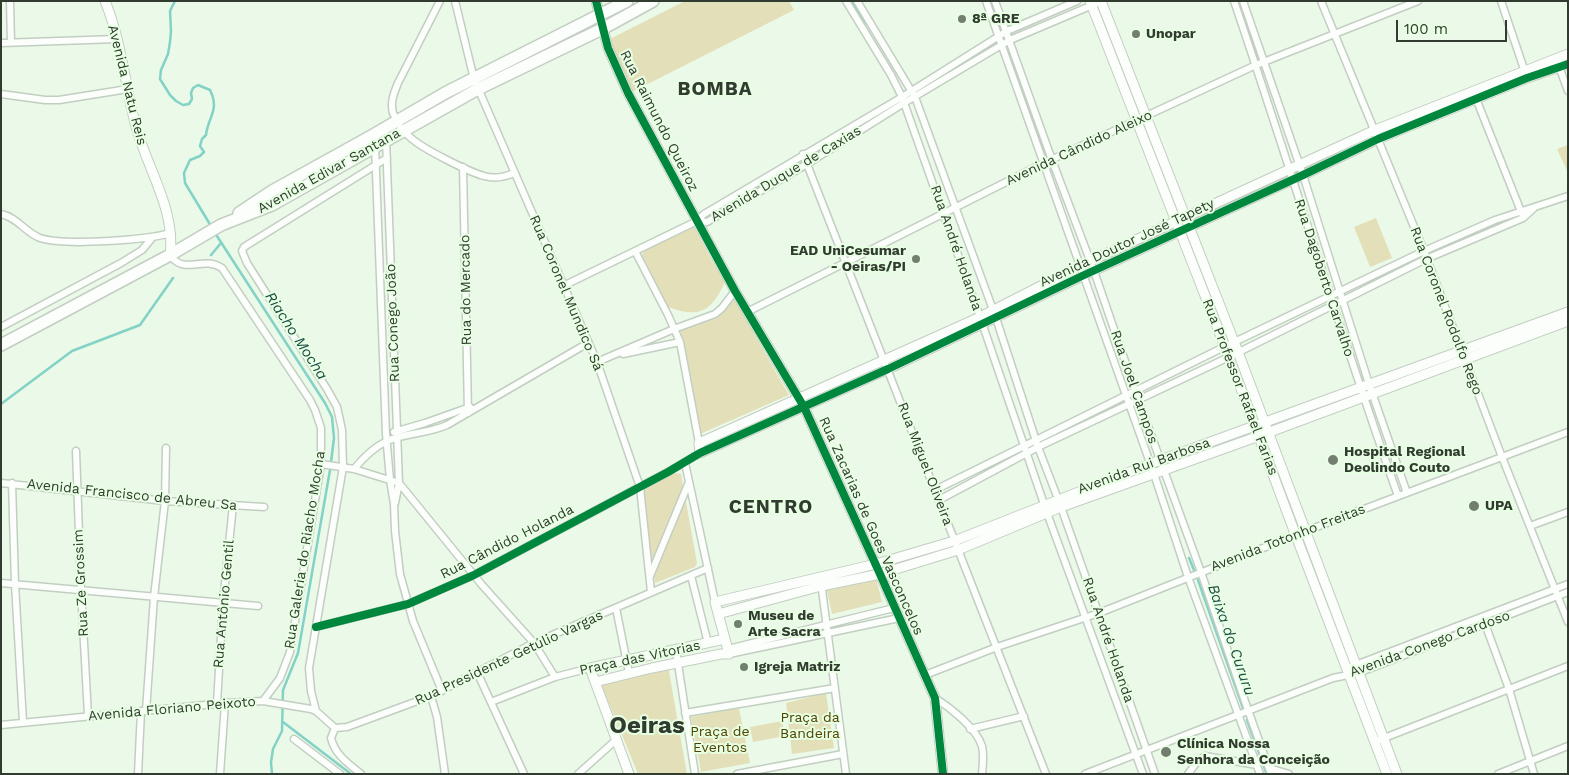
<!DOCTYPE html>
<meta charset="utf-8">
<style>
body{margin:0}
#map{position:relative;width:1569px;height:775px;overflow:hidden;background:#ebf9e8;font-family:"Work Sans",sans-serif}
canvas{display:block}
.frame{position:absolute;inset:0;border:2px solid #323b30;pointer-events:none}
.scale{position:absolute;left:1396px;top:20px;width:111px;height:22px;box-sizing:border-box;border:2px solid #323b30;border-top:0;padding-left:6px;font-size:15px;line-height:18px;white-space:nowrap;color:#323b30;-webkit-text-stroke:4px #e7ffe2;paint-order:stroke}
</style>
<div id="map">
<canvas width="1569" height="775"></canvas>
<div class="frame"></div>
<div class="scale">100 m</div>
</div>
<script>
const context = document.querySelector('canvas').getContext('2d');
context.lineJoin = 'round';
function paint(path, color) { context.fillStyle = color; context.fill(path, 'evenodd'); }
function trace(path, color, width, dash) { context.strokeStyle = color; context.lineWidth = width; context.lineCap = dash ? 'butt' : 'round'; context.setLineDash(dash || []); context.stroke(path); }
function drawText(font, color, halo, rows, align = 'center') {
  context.font = font + ' "Work Sans",sans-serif'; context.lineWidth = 4; context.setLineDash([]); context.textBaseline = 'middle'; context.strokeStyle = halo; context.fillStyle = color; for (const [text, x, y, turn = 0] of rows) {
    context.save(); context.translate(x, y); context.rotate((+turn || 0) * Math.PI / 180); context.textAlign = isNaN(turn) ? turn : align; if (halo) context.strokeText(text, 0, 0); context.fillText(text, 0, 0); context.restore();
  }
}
paint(new Path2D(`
 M685 1H789L794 10 632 92 608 40Z
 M1568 145V173L1557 149Z
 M1376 218 1392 258 1370 267 1354 227Z
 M690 227 695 228 711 259 725 282C712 311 699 319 668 307L642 255 645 249Z
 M734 299 789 395 700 434 690 372 678 323C707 324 717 323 734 299Z
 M668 472 681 474 697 563 695 567 655 583 648 532 643 484Z
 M875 574 882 602 832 614 826 586Z
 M668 666 687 774H638L601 684Z
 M826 693 834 748 792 754 786 703Z
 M739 708 750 763 701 772 691 717Z
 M782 721 785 736 753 742 750 727Z`), '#e3e0b9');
trace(new Path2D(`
 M175 1 170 11 171 31 170 42 168 54 161 70 160 79 170 95 176 101 183 105 189 104 192 99 191 93 193 88 198 85 210 90C220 110 208 117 206 135L202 139 200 146 204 152 200 156 190 160 184 173 185 183 211 226
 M852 1 866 23
 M215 233 325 403 332 417 334 438 330 470 298 653 283 690 282 731 273 749 271 762 272 774
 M211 255 221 243
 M1 404 72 351 140 325 173 278
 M1189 558 1194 570
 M1198 580 1243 708
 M1247 720 1266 772
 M283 722 351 774`), '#83d2c6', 2.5);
const street = new Path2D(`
 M10 1 11 43
 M440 1 398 83C394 93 390 102 393 113 397 123 403 132 411 138 423 149 469 172 484 176 494 179 505 177 514 173
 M455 1 474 79 597 362 640 487 651 592
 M846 1 891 75 902 97 980 317 1044 504
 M857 1 915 97 996 318 1038 447 1058 499
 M986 1 1154 474 1188 577 1260 774
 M995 1 1052 160 1094 271 1138 399 1201 572 1248 710 1271 774
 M1234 1C1290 166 1340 333 1398 496
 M1243 1 1303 175 1369 384 1407 493
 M1321 1 1424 251 1502 457 1568 622
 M1501 1 1526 75
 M1 43 117 39
 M1558 64 1568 91
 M1 94 45 100H59L128 89
 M1475 96 1522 214
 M386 140 399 483 395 503
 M375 146 386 434 390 480 394 504 395 531 400 574 413 621 442 691
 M803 154 1046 774
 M463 167 468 413
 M1 214C17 217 26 233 40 238 65 246 146 240 171 233
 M697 221 707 222 807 164 904 103 1010 40 1102 1
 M635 251 668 315 680 342 699 443
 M170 255C185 276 202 255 222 268L310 400 315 410 321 428V464L290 652 280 678 263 701
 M563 286 697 221 704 214 902 97 1007 31 1077 1
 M749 311 1044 163 1146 116 1256 65 1418 1
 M1 327 121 263 142 250 152 238
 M623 354 680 342
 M597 362 674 329 715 314 722 308 735 291
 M394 432 425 423 470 407
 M76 451 81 589 88 715
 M685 463 715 602
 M321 464 354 469 399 483 482 585 534 643 555 677
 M354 469C363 458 374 447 387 441 405 433 427 434 447 425L588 343
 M1 483 165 501 264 507
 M12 483 15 584 23 722
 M935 490 1224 347 1424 251 1495 220 1568 196
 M939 500 1038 447 1229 357 1426 259 1523 218 1534 208
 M1061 507 1155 774
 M1047 513 1143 774
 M1530 526 1568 512
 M650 576 689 482
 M691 576 708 643
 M821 582 846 774
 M1 583 258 606
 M616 608 629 673
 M1484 621 1509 689 1534 774
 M316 627 408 604 474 575 668 472 700 453
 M728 649 894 608
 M676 651 695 774
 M729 654 899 618
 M1353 666 1568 584
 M477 672 524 774
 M925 675 997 647 1099 613 1306 531 1568 432
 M431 696 437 717 445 774
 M935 698C951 708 976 728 982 746 984 755 983 765 982 774
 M491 702 555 677 590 668
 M217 703 223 603 233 505
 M146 711 154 597 165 501 166 448
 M316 711 311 691 309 668 343 467 342 430 337 407 327 389 247 263 242 251 244 247 387 158
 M685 713 835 688
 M1 725 225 703 263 701 311 709 316 711 335 728
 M335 728 347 727 431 696 534 643 708 568
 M335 728 331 738C335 755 348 763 361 774
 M970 729 1024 716
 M294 739 340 774
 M1374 742 1568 666
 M1269 768 1289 774
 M138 774 141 711
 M220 774 225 703
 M578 774 616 740
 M737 774 843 754
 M1085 774 1333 678 1358 673 1568 592
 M1188 774 1197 762 1205 756 1257 765
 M1498 774 1568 746`);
const secondary = new Path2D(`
 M105 1C121 40 125 83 135 123 146 167 176 209 170 255
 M596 1 608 48 628 93 735 291 804 407 880 574 935 698 943 774
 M1090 1 1229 357 1296 536 1387 774
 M1101 1 1238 352 1397 774
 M1568 54 1375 130 1090 261 980 317 699 443 700 453 888 369 1082 276 1303 175 1378 139 1527 78 1568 64
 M718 614 821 586 880 574 958 550 1061 507 1259 436 1568 321
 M595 682 652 668 721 654H729L715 602 876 564 954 541 1150 464 1568 312
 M629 774 590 668 725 639`);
const highway = new Path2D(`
 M239 213 272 191 373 135 445 93 627 1
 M1 345 170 255 221 225 272 205 478 89 602 29 653 1`);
trace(street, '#c3cec2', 9);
trace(secondary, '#c3cec2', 11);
trace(highway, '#c3cec2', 14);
trace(street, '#fcfefc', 6);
trace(secondary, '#fcfefc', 9);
trace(highway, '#fcfefc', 11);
trace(new Path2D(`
 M596 1 608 48 628 93 735 291 804 407 880 574 935 698 943 774
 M316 627 408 604 474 575 668 472 700 453 888 369 1082 276 1303 175 1378 139 1527 78 1568 64`), '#00873e', 8);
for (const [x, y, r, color] of [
 [962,19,5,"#737e70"],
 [1136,34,5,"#737e70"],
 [916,259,5,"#737e70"],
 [1333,460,6,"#737e70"],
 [1474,506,6,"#737e70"],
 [738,624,5,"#737e70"],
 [744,667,5,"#737e70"],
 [1166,752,6,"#737e70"]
]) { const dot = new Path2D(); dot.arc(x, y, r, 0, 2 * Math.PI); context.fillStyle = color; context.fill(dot); trace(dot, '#e7ffe2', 2); }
drawText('bold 14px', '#323b30', '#e7ffe2', [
 ["8ª GRE",972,19],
 ["Unopar",1146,34],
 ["EAD UniCesumar",906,251,"right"],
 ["- Oeiras/PI",906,267,"right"],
 ["Hospital Regional",1344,452],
 ["Deolindo Couto",1344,468],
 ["UPA",1485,506],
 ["Museu de",748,616],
 ["Arte Sacra",748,632],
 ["Igreja Matriz",754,667],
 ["Clínica Nossa",1177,744],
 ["Senhora da Conceição",1177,760]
], 'left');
drawText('14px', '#323b30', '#e7ffe2', [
 ["Avenida Natu Reis",127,85,76],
 ["Rua Raimundo Queiroz",659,121,63],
 ["Avenida Cândido Aleixo",1079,148,-25],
 ["Avenida Edivar Santana",329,171,-29],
 ["Avenida Duque de Caxias",786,174,-31],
 ["Avenida Doutor José Tapety",1127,243,-25],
 ["Rua André Holanda",956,248,71],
 ["Rua Dagoberto Carvalho",1324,278,72],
 ["Rua do Mercado",466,290,-91],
 ["Rua Coronel Mundico Sá",566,293,67],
 ["Rua Coronel Rodolfo Rego",1446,311,69],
 ["Rua Conego João",393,323,-92],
 ["Rua Joel Campos",1134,387,71],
 ["Rua Professor Rafael Farias",1240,387,69],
 ["Rua Miguel Oliveira",925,464,69],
 ["Avenida Rui Barbosa",1144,466,-20],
 ["Avenida Francisco de Abreu Sa",132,495,6],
 ["Rua Zacarias de Goes Vasconcelos",871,526,66],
 ["Avenida Totonho Freitas",1288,538,-21],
 ["Rua Cândido Holanda",507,542,-27],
 ["Rua Galeria do Riacho Mocha",305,550,-81],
 ["Rua Ze Grossim",81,583,-93],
 ["Rua Antônio Gentil",224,604,-85],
 ["Rua André Holanda",1108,640,71],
 ["Avenida Conego Cardoso",1430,644,-20],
 ["Rua Presidente Getúlio Vargas",509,658,-25],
 ["Praça das Vitorias",640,658,-12],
 ["Avenida Floriano Peixoto",172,709,-5]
]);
drawText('14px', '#524303', '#e7ffe2', [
 ["Praça da",810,718],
 ["Bandeira",810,734],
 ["Praça de",720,732],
 ["Eventos",720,748]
]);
drawText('italic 15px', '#1d4c48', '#e7ffe2', [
 ["Riacho Mocha",296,336,57],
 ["Baixa do Cururu",1231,640,71]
]);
context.letterSpacing = '1px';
drawText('bold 19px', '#323b30', '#e7ffe2', [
 ["BOMBA",715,89],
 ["CENTRO",771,507]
]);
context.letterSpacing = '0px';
drawText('bold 24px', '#323b30', '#e7ffe2', [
 ["Oeiras",647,726]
]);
</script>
